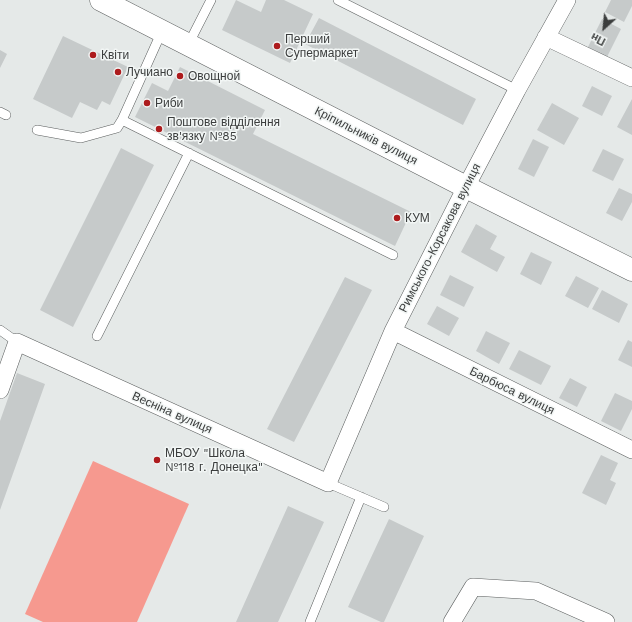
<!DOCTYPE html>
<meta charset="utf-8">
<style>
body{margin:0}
#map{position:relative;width:632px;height:622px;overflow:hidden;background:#e5e9e8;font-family:"Work Sans",sans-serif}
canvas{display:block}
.north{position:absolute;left:584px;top:8px;width:40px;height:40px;-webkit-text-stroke:3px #f2f6f5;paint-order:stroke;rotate:207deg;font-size:11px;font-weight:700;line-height:16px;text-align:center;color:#3b3d3d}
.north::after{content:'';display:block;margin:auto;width:14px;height:18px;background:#3b3d3d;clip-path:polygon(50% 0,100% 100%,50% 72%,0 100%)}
</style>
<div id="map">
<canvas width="632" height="622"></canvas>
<div class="north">Пн</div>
</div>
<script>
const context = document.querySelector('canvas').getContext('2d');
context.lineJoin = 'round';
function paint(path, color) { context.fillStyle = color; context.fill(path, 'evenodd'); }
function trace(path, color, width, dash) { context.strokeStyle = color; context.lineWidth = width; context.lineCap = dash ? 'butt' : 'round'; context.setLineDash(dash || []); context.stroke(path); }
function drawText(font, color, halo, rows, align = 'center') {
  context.font = font + ' "Work Sans",sans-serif'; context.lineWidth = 3; context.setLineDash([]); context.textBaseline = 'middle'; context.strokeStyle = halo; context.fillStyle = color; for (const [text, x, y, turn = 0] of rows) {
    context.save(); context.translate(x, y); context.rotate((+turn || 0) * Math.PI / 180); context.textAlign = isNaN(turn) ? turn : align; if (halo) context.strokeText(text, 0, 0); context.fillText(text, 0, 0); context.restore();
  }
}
paint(new Path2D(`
 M93 461 189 504 137 622H43L25 614Z`), '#f6998f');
paint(new Path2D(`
 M236 0 261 12 266 0H284L313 14 290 63 222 30Z
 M611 0H632V6L624 22 605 12Z
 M319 18 476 99 463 125 305 44Z
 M602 19 621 29 606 59 587 49Z
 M63 36 128 67 110 105 102 101 97 110 80 102 72 118 33 99Z
 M0 50 7 54 0 68Z
 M180 67 265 110 253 134 411 212 395 246 135 117 152 83 168 91Z
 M592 86 612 96 602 116 582 106Z
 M632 99V135L617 127Z
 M552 103 579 118 564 145 537 130Z
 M533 139 549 147 534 177 518 169Z
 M121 148 154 165 73 327 40 310Z
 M603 149 624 159 613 181 592 171Z
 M619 188 632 194V202L622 221 606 213Z
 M476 224 497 236 490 249 505 257 497 272 461 252Z
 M531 252 552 262 541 285 520 274Z
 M450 275 474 287 464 307 440 295Z
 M576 276 599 288 588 308 565 296Z
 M345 277 372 290 294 442 267 429Z
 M602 290 628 304 619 323 592 309Z
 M437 306 459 318 449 336 427 324Z
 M486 331 510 343 499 364 476 351Z
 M628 340 632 342V367L618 360Z
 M519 350 551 366 541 385 509 369Z
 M17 373 45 384 0 510V421Z
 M570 378 587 387 577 407 559 398Z
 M615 393 632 401V409L621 431 601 421Z
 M601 455 618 463 610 480 616 483 606 505 582 493Z
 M288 506 324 522 278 622H236Z
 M389 519 424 536 384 622H381L348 607Z`), '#c6caca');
const lane = new Path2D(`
 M338 0 517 90
 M188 45 211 0
 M0 112 6 115
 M122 120 393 255
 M37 130 81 138 117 128 122 120 162 31
 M0 330 17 342
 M97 336 189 153
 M328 483 384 507
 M310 622 361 497`);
const street = new Path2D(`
 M546 37 632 78
 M393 331 632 450
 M0 390 17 342 328 483 393 331 466 187 517 90 567 0
 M452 622 473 587 536 591 606 622`);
const secondary = new Path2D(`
 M101 0 466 187 632 270`);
trace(lane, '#5b5e5e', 10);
trace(street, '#5b5e5e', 18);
trace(secondary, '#5b5e5e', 23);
trace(lane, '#fff', 9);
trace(street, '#fff', 17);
trace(secondary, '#fff', 22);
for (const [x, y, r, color] of [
 [277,46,4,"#ad1b1d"],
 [93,55,4,"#ad1b1d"],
 [118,72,4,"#ad1b1d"],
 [180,76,4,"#ad1b1d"],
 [147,103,4,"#ad1b1d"],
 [159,129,4,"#ad1b1d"],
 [397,218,4,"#ad1b1d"],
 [157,460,4,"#ad1b1d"]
]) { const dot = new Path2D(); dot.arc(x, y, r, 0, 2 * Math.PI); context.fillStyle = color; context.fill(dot); trace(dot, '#f2f6f5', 1.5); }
drawText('12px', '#3b3d3d', '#f2f6f5', [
 ["Перший",285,39],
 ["Супермаркет",285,53],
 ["Квіти",101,55],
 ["Лучиано",126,72],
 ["Овощной",188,76],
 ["Риби",155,103],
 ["Поштове відділення",167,122],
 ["зв'язку №85",167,136],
 ["КУМ",405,218],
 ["МБОУ \"Школа",165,453],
 ["№118 г. Донецка\"",165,467]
], 'left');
drawText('12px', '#3b3d3d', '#f2f6f5', [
 ["Кріпильників вулиця",366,136,27],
 ["Римського-Корсакова вулиця",440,238,-63],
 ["Барбюса вулиця",512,391,26],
 ["Весніна вулиця",172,413,24]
]);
</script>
